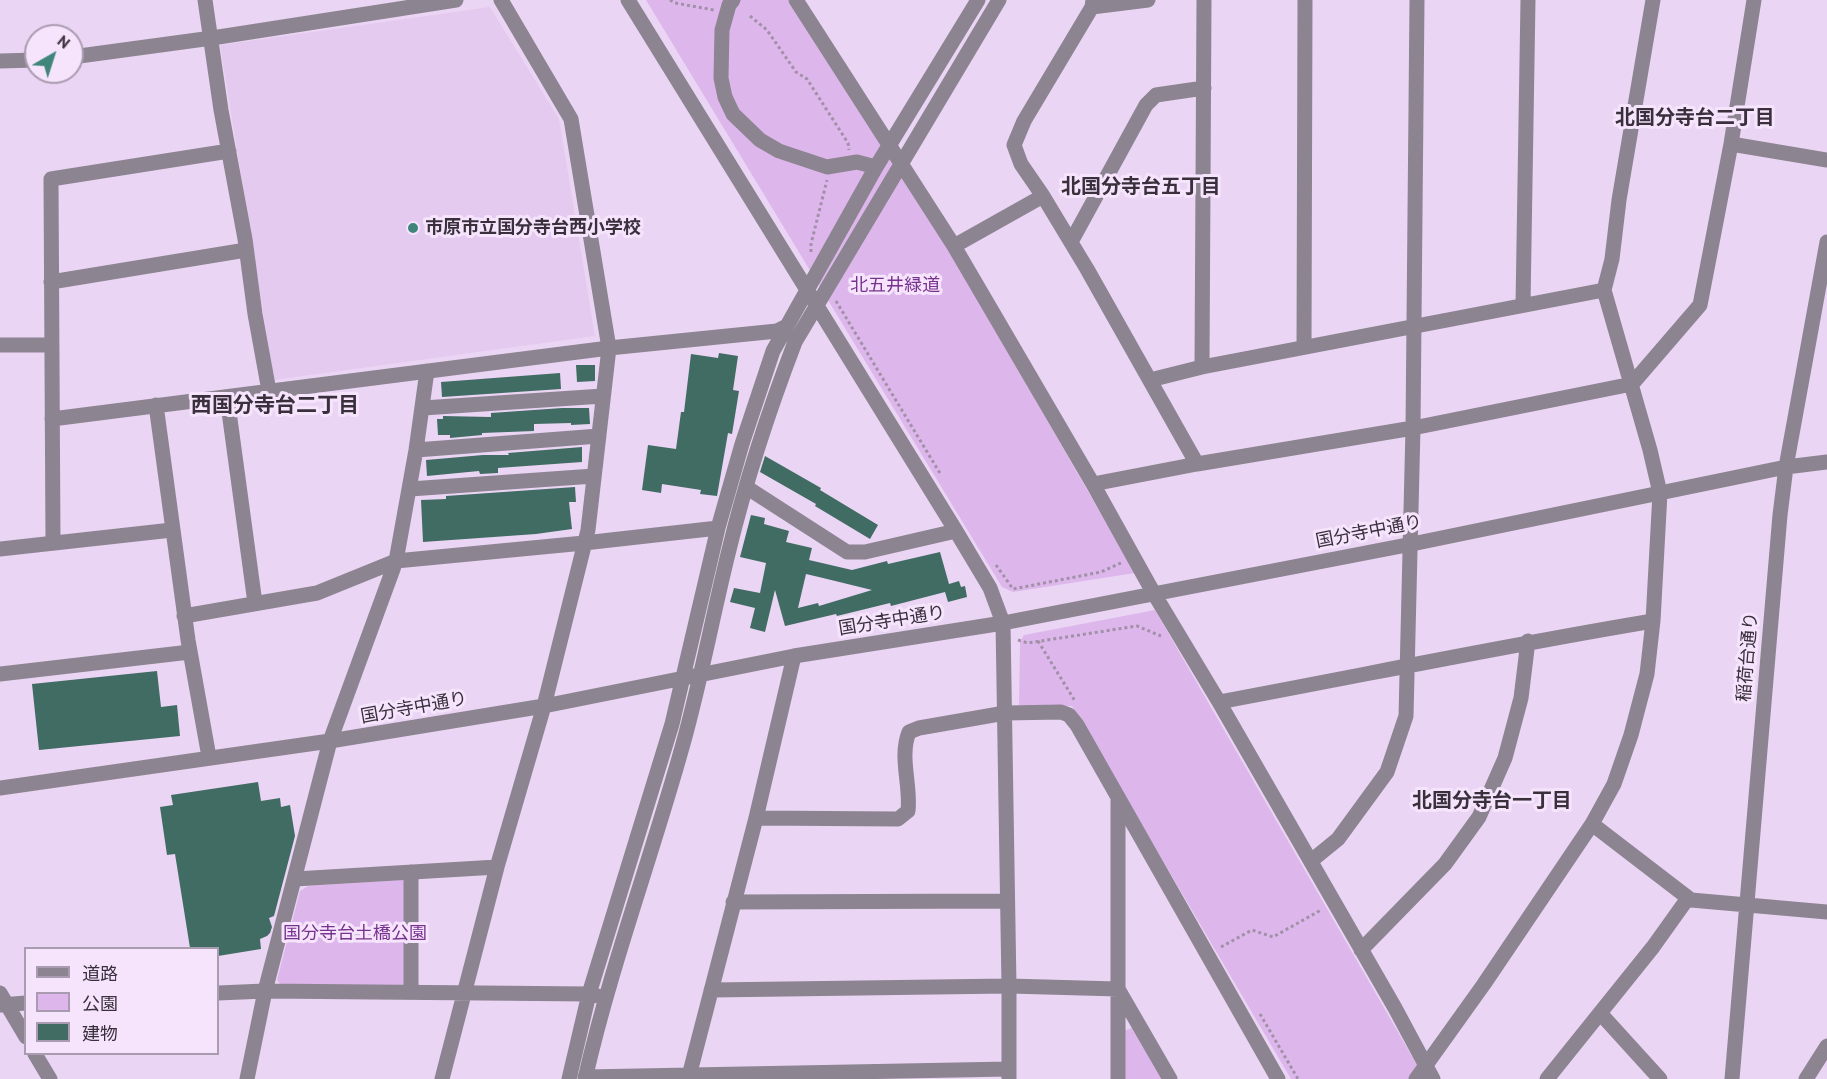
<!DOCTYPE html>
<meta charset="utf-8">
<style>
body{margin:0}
#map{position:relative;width:1827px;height:1079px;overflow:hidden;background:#ebd5f4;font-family:"PT Sans","Noto Sans JP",sans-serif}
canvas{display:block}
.legend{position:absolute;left:24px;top:947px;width:195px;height:108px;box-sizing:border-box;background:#f6e4fd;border:2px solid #aa9cb0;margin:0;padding:8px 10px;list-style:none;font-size:18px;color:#39303c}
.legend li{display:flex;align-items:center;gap:12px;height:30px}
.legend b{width:30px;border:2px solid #aa9cb0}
.north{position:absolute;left:24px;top:24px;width:60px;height:60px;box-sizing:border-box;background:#f6e4fd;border:2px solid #aa9cb0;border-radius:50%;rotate:39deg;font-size:16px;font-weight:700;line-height:24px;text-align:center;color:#39303c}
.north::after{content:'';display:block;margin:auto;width:21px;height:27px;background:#40857a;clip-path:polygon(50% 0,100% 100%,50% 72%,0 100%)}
</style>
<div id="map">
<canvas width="1827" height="1079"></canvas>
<ul class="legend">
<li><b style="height:8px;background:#8d8491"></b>道路</li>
<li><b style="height:16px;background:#ddb7eb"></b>公園</li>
<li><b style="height:16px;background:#416c64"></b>建物</li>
</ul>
<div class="north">N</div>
</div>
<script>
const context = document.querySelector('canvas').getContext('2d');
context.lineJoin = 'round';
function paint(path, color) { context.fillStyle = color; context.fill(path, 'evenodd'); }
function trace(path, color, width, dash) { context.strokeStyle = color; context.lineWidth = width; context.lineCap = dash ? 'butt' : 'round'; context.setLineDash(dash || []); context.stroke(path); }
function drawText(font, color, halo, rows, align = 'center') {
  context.font = font + ' "PT Sans","Noto Sans JP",sans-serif'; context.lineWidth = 6; context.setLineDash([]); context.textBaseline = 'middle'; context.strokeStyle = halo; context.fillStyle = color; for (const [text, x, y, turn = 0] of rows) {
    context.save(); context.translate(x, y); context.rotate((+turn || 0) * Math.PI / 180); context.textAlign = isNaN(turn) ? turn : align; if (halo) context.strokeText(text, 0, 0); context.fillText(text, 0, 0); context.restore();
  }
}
paint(new Path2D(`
 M490 7 559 119 595 336 274 380 220 45Z`), '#e5caf0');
paint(new Path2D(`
 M646 0H788L950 252 1135 573 1013 592 1002 587Z
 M1155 610 1425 1079H1291L1072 706 1019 705 1020 642 1024 635Z
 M402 880 407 884 406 981 403 985 282 986 277 980 300 891 308 886Z
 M1132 1028 1162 1079H1124L1123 1031Z`), '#ddb7eb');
paint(new Path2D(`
 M719 353 738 356 733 390 739 391 732 434 728 433 717 496 700 494 701 490 662 484 661 493 642 490 648 445 676 449 681 412H684L691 354 718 358Z
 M576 365H595V381L577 382Z
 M560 373 561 389 442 397 441 382Z
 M562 408H589L590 424 571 425V423L534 424V431L482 433V435L450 438V435H438L437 419H443V416L491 417V413Z
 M582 447V462L498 468V473L480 474 479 471 427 476 426 460 483 455H509L508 453Z
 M765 456 821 488 820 490 878 525 870 539 815 506 816 504 760 472Z
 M575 487 576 502H569L572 529 536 534 423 542 421 500 446 499V496Z
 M751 515 765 518 764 524 789 531 786 542 812 548 809 560 852 570 887 561 888 564 940 552 949 584 959 581 961 587 965 586 967 597 948 602 945 592 891 606 890 603 837 616 836 614 785 626 775 590 765 632 750 628 755 608 730 602 734 588 760 593 766 563 740 557ZM806 574 823 578 872 590 819 606 818 603 798 608Z
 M157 671 161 707 177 705 180 736 39 750 32 684Z
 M258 782 261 801 280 798 281 807 290 805 295 836 274 916 269 918 272 927 270 933 267 936 260 939 261 949 218 956V948H190L175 854 167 855 160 807 173 805 171 795Z`), '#416c64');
trace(new Path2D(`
 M670 0 675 3 714 10
 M750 16 767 30 796 72 807 79 848 143 849 150
 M811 252V244L827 180
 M836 301 941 475
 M996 565 1013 589 1101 572 1121 563
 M1018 640 1028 643 1137 626 1161 636
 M1038 641 1075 701
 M1221 947 1252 930 1273 937 1321 910
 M1260 1014 1298 1079`), '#a190a7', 3, [3, 3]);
trace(new Path2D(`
 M205 0 221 110 245 239 255 314 269 391
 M628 0 956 531 990 588 1003 623 1009 986V1079
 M733 0 729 5 722 30 721 78 725 97 733 114 760 140 779 151 827 167 857 162 876 167
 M796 0 954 246 1093 484 1153 592 1219 702 1395 1008 1433 1079
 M1093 0 1092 7 1024 121 1014 145 1021 164 1043 196 1087 269 1197 464
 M1092 7 1148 0
 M72 57 212 38 456 0
 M0 61 36 60
 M1731 144 1827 160
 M1071 242 1146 105 1156 95 1204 88
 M954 246 1043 196
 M51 282 246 250
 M1523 305 1528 0
 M0 345H52
 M1304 347 1305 0
 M1202 367 1204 0
 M1150 380 1202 367 1604 290
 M227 397 255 603
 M156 405 188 640 209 757
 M423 408 603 396
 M52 419 609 348 777 331 787 326
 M416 450 599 436
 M1093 484 1197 464 1413 428 1632 384 1700 305 1731 144 1754 0
 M746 487 847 552H865L956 531
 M410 489 594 476
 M53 543 51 179 229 151
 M0 549 172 530
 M184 616 317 593 396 561 584 543 718 528
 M0 674 190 652
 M1219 702C1364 675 1508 645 1653 621
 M0 788 330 741 544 706 794 656 1003 623 1412 544 1786 467 1827 462
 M1118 801V1079
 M756 818 898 819 908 811C911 785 899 757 909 732L919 728 1005 713 1061 712 1069 715 1077 725 1278 1079
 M1592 824 1691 900 1827 912
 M1311 861 1338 839 1387 772 1406 716 1413 428 1417 0
 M411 872V992
 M295 879 497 867
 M733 902 1007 901
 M1361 950 1445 864 1479 817 1505 758 1521 698 1528 641
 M711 990 1009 986 1118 989 1170 1079
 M0 993 26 1037
 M218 993 265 991 589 994 598 996
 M0 1005 26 1003
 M1600 1013 1660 1079
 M35 1054 50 1079
 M689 1076 756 818 794 656
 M585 1077 1009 1069
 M247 1079 265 991 330 741 396 561 416 450 427 371
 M442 1079 497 867 544 706 588 530 609 348 571 119 501 0
 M569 1079 589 994 672 724 718 528 742 444 773 351 876 167 978 0
 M585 1079C611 965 652 856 683 744 701 680 713 614 729 550 746 480 769 410 795 342L999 0
 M1416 1079 1484 984 1592 824 1614 784 1631 735 1647 674 1653 621 1660 493 1650 450 1604 290 1612 259 1619 200 1653 0
 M1547 1079 1653 947 1688 898
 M1732 1079 1780 515 1786 467 1827 242
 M1806 1079 1827 1046`), '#8d8491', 15);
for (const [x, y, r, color] of [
 [413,228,6,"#40857a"]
]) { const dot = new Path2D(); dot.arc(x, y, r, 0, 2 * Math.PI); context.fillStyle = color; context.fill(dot); trace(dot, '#f6e4fd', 2); }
drawText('bold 18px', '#39303c', '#f6e4fd', [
 ["市原市立国分寺台西小学校",425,228]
], 'left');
drawText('18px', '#76338d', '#f6e4fd', [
 ["北五井緑道",895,286],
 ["国分寺台土橋公園",355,934]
]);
drawText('18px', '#39303c', '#f6e4fd', [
 ["国分寺中通り",1369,532,-11],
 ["国分寺中通り",892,621,-9],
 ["稲荷台通り",1748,657,-85],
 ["国分寺中通り",414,708,-10]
]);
drawText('bold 20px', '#39303c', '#f6e4fd', [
 ["北国分寺台二丁目",1695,118],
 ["北国分寺台五丁目",1141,187],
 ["北国分寺台一丁目",1492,801]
]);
drawText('bold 21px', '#39303c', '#f6e4fd', [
 ["西国分寺台二丁目",275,406]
]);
</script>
